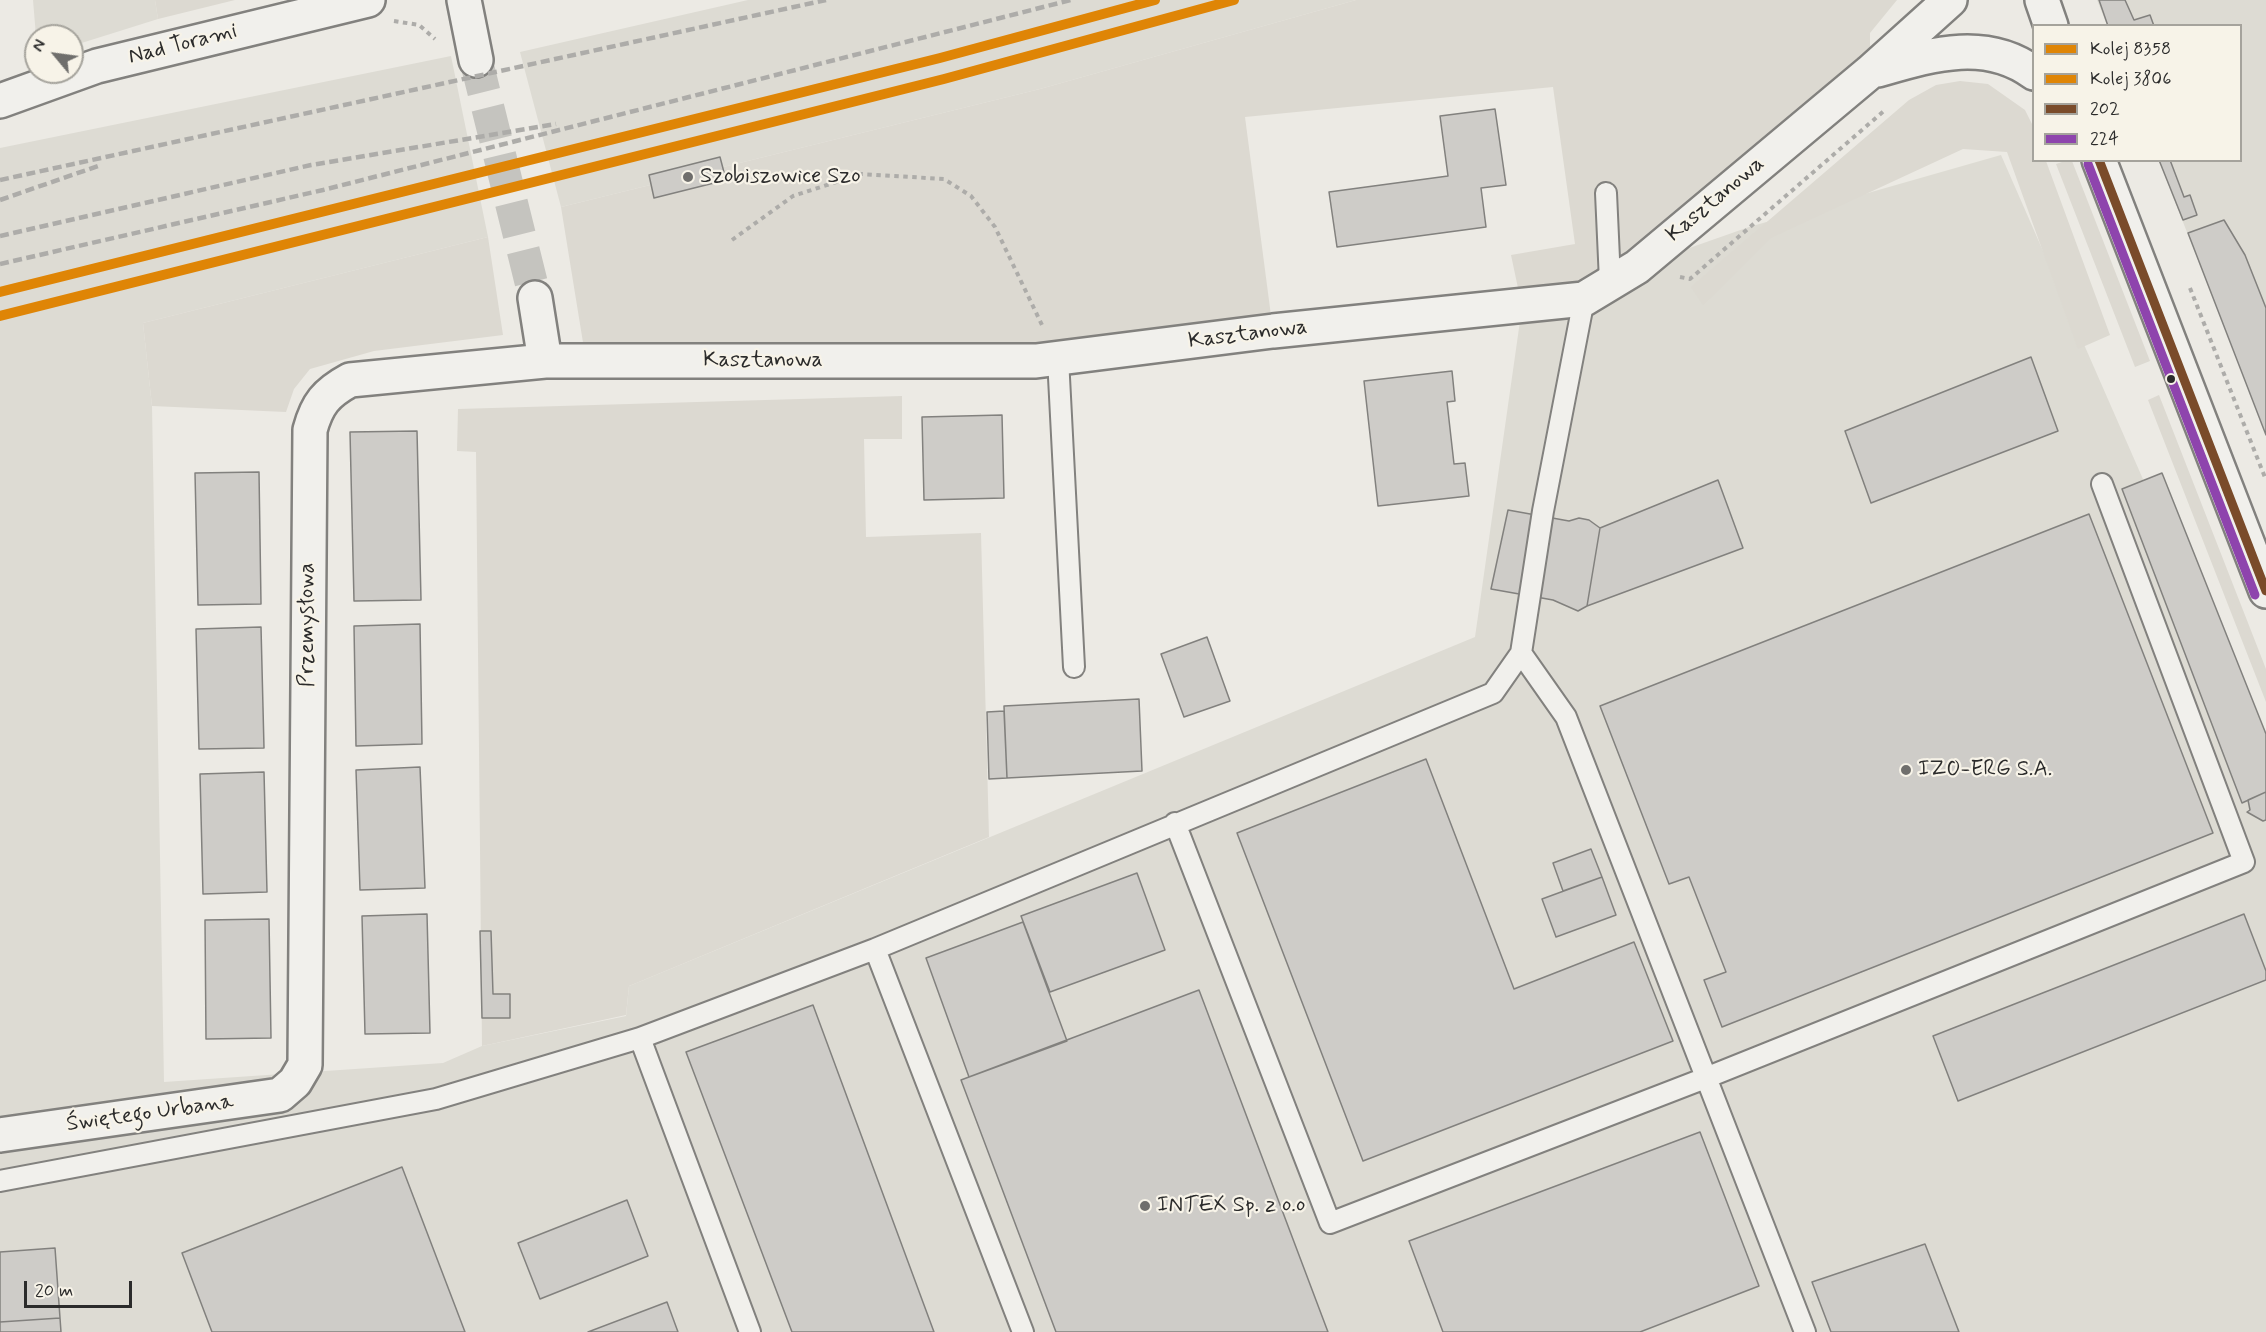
<!DOCTYPE html>
<meta charset="utf-8">
<style>
body{margin:0}
#map{position:relative;width:2266px;height:1332px;overflow:hidden;background:#eceae4;font-family:Mynerve,sans-serif}
canvas{display:block}
.legend{position:absolute;left:2032px;top:24px;width:210px;height:138px;box-sizing:border-box;background:#f7f3e8;border:2px solid #a5a39c;margin:0;padding:8px 10px;list-style:none;font-size:18px;color:#2b2b2b}
.legend li{display:flex;align-items:center;gap:12px;height:30px}
.legend b{width:30px;border:2px solid #a5a39c}
.north{position:absolute;left:24px;top:24px;width:60px;height:60px;box-sizing:border-box;background:#f7f3e8;border:2px solid #a5a39c;border-radius:50%;rotate:299deg;font-size:16px;font-weight:700;line-height:24px;text-align:center;color:#2b2b2b}
.north::after{content:'';display:block;margin:auto;width:21px;height:27px;background:#6f6e6c;clip-path:polygon(50% 0,100% 100%,50% 72%,0 100%)}
.scale{position:absolute;left:24px;top:1281px;width:108px;height:27px;box-sizing:border-box;border:3px solid #2b2b2b;border-top:0;padding-left:8px;font-size:18px;line-height:21px;white-space:nowrap;color:#2b2b2b;-webkit-text-stroke:4px #f7f3e8;paint-order:stroke}
</style>
<div id="map">
<canvas width="2266" height="1332"></canvas>
<ul class="legend">
<li><b style="height:8px;background:#df8506"></b>Kolej 8358</li>
<li><b style="height:8px;background:#df8506"></b>Kolej 3806</li>
<li><b style="height:8px;background:#7a4b2a"></b>202</li>
<li><b style="height:8px;background:#8e44ad"></b>224</li>
</ul>
<div class="north">N</div>
<div class="scale">20 m</div>
</div>
<script>
const context = document.querySelector('canvas').getContext('2d');
context.lineJoin = 'round';
function paint(path, color) { context.fillStyle = color; context.fill(path, 'evenodd'); }
function trace(path, color, width, dash) { context.strokeStyle = color; context.lineWidth = width; context.lineCap = dash ? 'butt' : 'round'; context.setLineDash(dash || []); context.stroke(path); }
function drawText(font, color, halo, rows, align = 'center') {
  context.font = font + ' Mynerve,sans-serif'; context.lineWidth = 4.5; context.setLineDash([]); context.textBaseline = 'middle'; context.strokeStyle = halo; context.fillStyle = color; for (const [text, x, y, turn = 0] of rows) {
    context.save(); context.translate(x, y); context.rotate((+turn || 0) * Math.PI / 180); context.textAlign = isNaN(turn) ? turn : align; if (halo) context.strokeText(text, 0, 0); context.fillText(text, 0, 0); context.restore();
  }
}
paint(new Path2D(`
 M33 0H155L158 19 72 46V36H36Z
 M748 0H1356L1040 89 561 207 520 52Z
 M2097 0H2266V433L2159 161 2240 160V26L2107 25Z
 M451 56 488 237 143 323 152 406 164 1082 443 1063 482 1046 626 1016 629 986 1475 637 1522 307 1749 227 2001 155 2266 760V1332H0V148Z`), '#dddbd3');
paint(new Path2D(`
 M155 0H235L158 19Z
 M1356 0H1897L1870 33V72L1637 267 1522 307 1511 255 1575 244 1553 87 1245 117 1273 331 1036 361H586L561 207 1040 89Z
 M1960 81 1988 84 2025 110 2033 126 2034 160 2046 161 2110 335 2078 349 2007 152 1963 149 1771 238 1703 305 1691 287 1909 100 1936 85Z
 M2065 161H2072L2150 361 2135 367 2056 164Z
 M488 237 503 335 374 351 310 369 294 389 286 412 152 406 143 323Z
 M2159 395 2266 669V702L2148 400Z
 M902 396V439H864L866 537 981 533 989 837 629 986 626 1015 482 1046 476 452 457 451 458 409Z`), '#dcd9d1');
const building = new Path2D(`
 M2099 0H2125L2134 20 2150 15 2154 26H2108Z
 M1495 109 1506 185 1481 188 1486 227 1337 247 1329 192 1448 176 1440 116Z
 M720 157 726 180 654 198 649 175Z
 M2159 160H2170L2184 197 2190 195 2197 215 2183 220Z
 M2224 220 2245 255 2266 308V435L2188 233Z
 M2031 357 2058 431 1871 503 1845 431Z
 M1452 371 1455 401 1447 402 1454 464 1465 463 1469 496 1378 506 1364 381Z
 M1002 415 1004 498 924 500 922 417Z
 M417 431 421 600 354 601 350 432Z
 M259 472 261 604 198 605 195 473Z
 M2162 473 2266 734V792L2242 803 2122 489Z
 M1718 480 1743 548 1587 606 1600 528Z
 M1508 510 1569 521 1579 518 1589 520 1600 528 1587 606 1578 611 1553 600 1491 589Z
 M2089 514 2213 833 1722 1027 1704 980 1726 972 1689 877 1669 884 1600 706Z
 M420 624 422 744 356 746 354 626Z
 M261 627 264 748 199 749 196 629Z
 M1207 637 1230 701 1184 717 1161 654Z
 M1139 699 1142 771 1007 778 1004 706Z
 M1004 711 1007 778 989 779 987 712Z
 M1426 759 1514 989 1634 942 1673 1041 1363 1161 1237 833Z
 M420 767 425 888 360 890 356 770Z
 M264 772 267 892 203 894 200 774Z
 M2266 792V820L2263 821 2247 812 2250 810 2248 800Z
 M1591 849 1602 877 1563 891 1553 863Z
 M1137 873 1165 950 1050 992 1021 916Z
 M1602 877 1616 915 1556 937 1542 899Z
 M427 914 430 1033 365 1034 362 916Z
 M2244 914 2266 971V980L1958 1101 1933 1036Z
 M269 919 271 1038 206 1039 205 920Z
 M1023 922 1067 1041 969 1077 926 958Z
 M480 931H491L493 994H510V1018H482Z
 M1199 990 1328 1332H1056L961 1080Z
 M813 1005 934 1332H792L686 1052Z
 M1700 1132 1759 1286 1640 1332H1443L1409 1241Z
 M402 1167 465 1332H212L182 1253Z
 M627 1200 648 1256 540 1299 518 1243Z
 M1925 1244 1959 1332H1831L1812 1282Z
 M55 1248 60 1318 0 1322V1252Z
 M667 1302 678 1332H588Z
 M60 1318 61 1332H0V1322Z`);
paint(building, '#ceccc8');
trace(building, '#82817e', 1.5);
trace(new Path2D(`
 M476 60 535 298`), '#c5c4bf', 33, [33, 16]);
const service = new Path2D(`
 M1606 193 1610 281
 M1058 358 1074 667
 M1521 653 1566 717 1805 1332
 M1175 823 1330 1223 1708 1077 2244 862 2102 484
 M875 949 1023 1332
 M640 1038 750 1332
 M0 1181 436 1099 640 1038 875 949 1493 693 1521 653 1543 511 1584 299`);
const minor = new Path2D(`
 M464 0 476 60
 M1878 70C1930 55 1985 37 2034 73
 M0 101 97 66 368 0
 M535 298 545 361
 M0 1135 280 1095 295 1082 305 1065 310 430C317 404 326 393 350 380L545 361H1036L1273 331 1584 299 1637 267 1870 72 1950 0`);
const tertiary = new Path2D(`
 M2042 0 2051 26
 M2099 160 2266 591`);
trace(service, '#82817e', 24);
trace(minor, '#82817e', 38);
trace(tertiary, '#82817e', 38);
trace(new Path2D(`
 M394 21 419 25 435 39
 M732 240 793 196 861 174 944 179 971 196 995 227 1042 325
 M1680 277 1690 279 1885 110
 M2190 288 2266 480`), '#adaca9', 4, [4.5, 4.5]);
trace(service, '#f1f0ec', 20);
trace(minor, '#f1f0ec', 33);
trace(tertiary, '#f1f0ec', 33);
trace(new Path2D(`
 M0 180 826 0
 M0 200 101 165
 M0 236 311 165 556 124
 M0 264 323 190 1071 0`), '#adaca9', 4.5, [9, 4.5]);
trace(new Path2D(`
 M2099 160 2266 591`), '#7a4b2a', 9);
trace(new Path2D(`
 M2088 164 2255 595`), '#8e44ad', 9);
trace(new Path2D(`
 M0 316 944 79 1234 0`), '#df8506', 10);
trace(new Path2D(`
 M0 292 940 58 1155 0`), '#df8506', 10);
for (const [x, y, r, color] of [
 [688,177,6,"#6f6e6c"],
 [2171,379,5,"#2b2b2b"],
 [1906,770,6,"#6f6e6c"],
 [1145,1206,6,"#6f6e6c"]
]) { const dot = new Path2D(); dot.arc(x, y, r, 0, 2 * Math.PI); context.fillStyle = color; context.fill(dot); trace(dot, '#f7f3e8', 2); }
drawText('22px', '#2b2b2b', '#f7f3e8', [
 ["Nad Torami",183,45,-14],
 ["Kasztanowa",1716,200,-40],
 ["Kasztanowa",1248,335,-7],
 ["Kasztanowa",763,361],
 ["Przemysłowa",308,625,-90],
 ["Świętego Urbana",150,1114,-8]
]);
drawText('22px', '#2b2b2b', '#f7f3e8', [
 ["Szobiszowice Szo",700,177],
 ["IZO-ERG S.A.",1918,770],
 ["INTEX Sp. z o.o",1157,1206]
], 'left');
</script>
